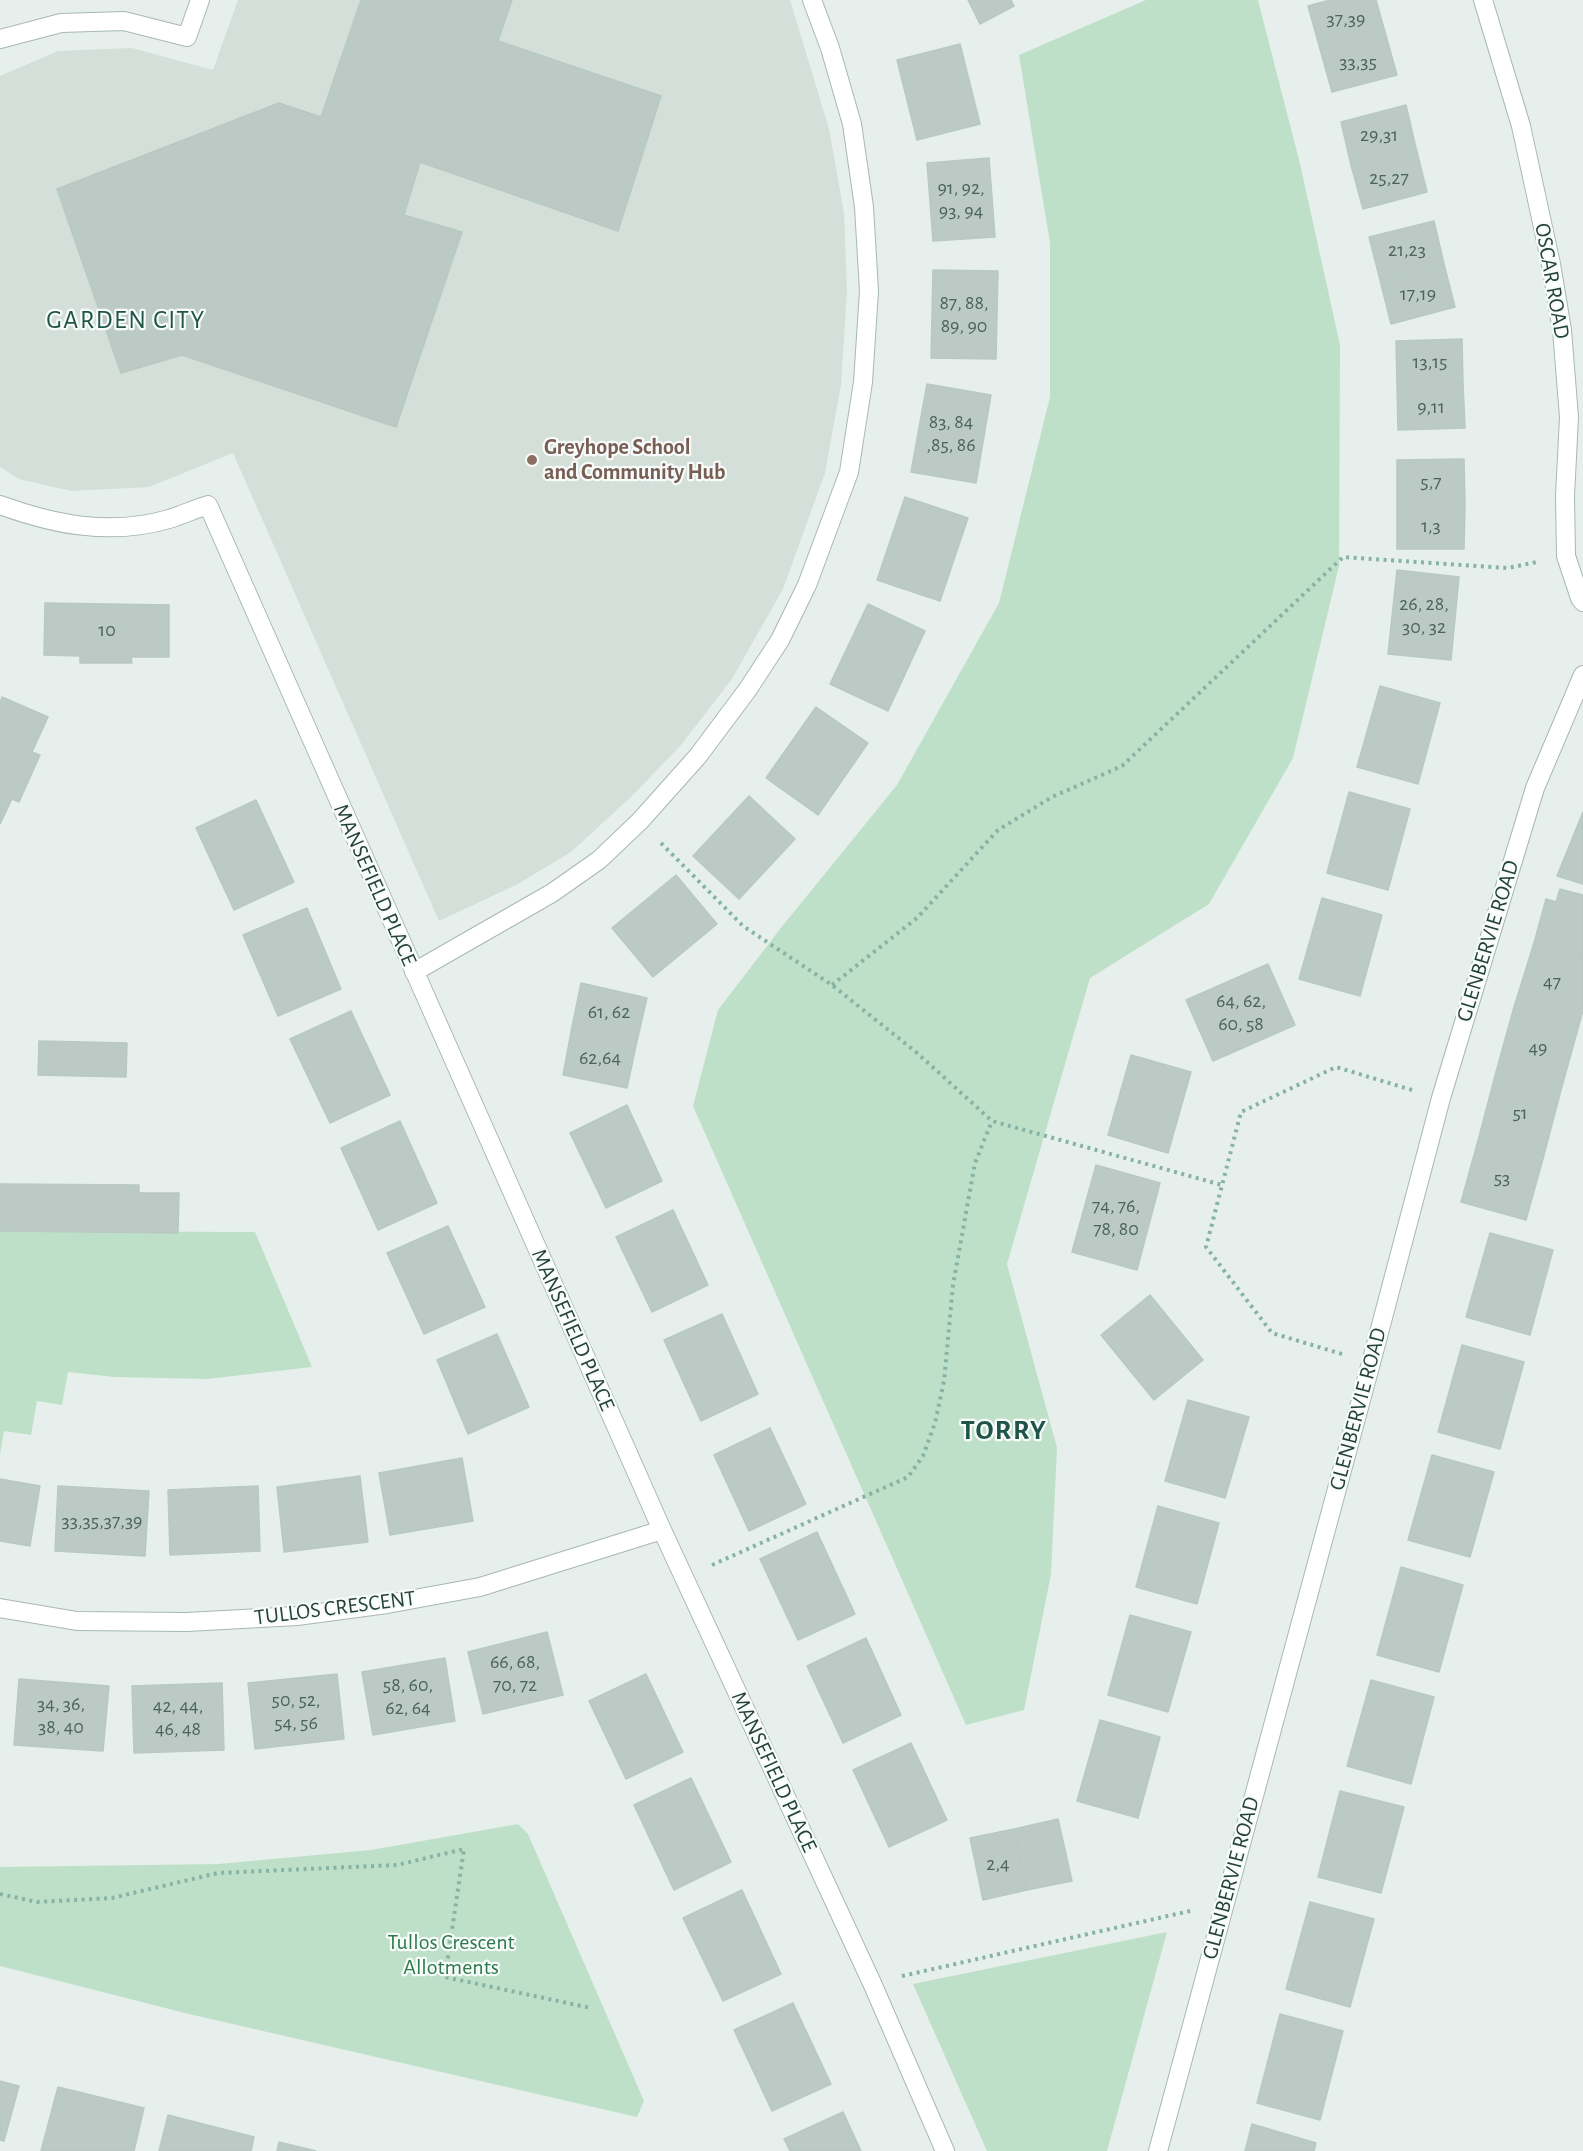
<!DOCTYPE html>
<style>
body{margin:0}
canvas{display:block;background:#e6efeb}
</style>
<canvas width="1583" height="2151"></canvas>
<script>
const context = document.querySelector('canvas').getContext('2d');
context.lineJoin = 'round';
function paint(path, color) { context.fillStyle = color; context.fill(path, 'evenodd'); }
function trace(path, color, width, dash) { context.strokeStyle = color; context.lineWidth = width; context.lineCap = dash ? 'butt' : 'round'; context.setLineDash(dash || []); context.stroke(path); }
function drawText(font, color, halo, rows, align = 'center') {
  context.font = font + ' "Alegreya Sans",sans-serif'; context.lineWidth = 4.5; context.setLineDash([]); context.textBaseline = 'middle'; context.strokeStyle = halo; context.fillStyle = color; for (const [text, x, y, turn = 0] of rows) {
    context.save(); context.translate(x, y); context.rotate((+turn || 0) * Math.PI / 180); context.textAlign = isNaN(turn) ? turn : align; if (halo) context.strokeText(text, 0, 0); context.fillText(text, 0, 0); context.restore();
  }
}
paint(new Path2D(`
 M238 0H790L829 129 844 213 847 291 841 385 825 473 783 589 732 679 681 745 632 796 571 852 518 884 439 921 233 453 149 487 71 491 19 479 0 467V76L58 51 132 48 213 70Z`), '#d4dfda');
paint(new Path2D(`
 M1146 0H1258L1300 164 1340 345 1339 566 1293 758 1209 904 1090 978 1007 1264 1057 1448 1051 1574 1024 1710 966 1725 693 1106 718 1010 780 929 897 785 999 603 1050 397V243L1019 55Z
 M0 1231 255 1232 312 1367 207 1379 115 1377 68 1372 62 1405 37 1401 31 1435 4 1431 0 1455Z
 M518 1824 528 1834 644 2101 637 2117 189 2014 0 1966V1867L218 1864 371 1850Z
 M1167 1932 1107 2151H987L913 1984Z`), '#bfe0c8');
const building = new Path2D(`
 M361 0H512L498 41 661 96 618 231 420 162 404 215 462 232 396 427 182 355 121 373 57 189 279 103 321 117Z
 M968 0H1011L1014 6 980 24Z
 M1330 0H1376L1385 32 1320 49 1308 6Z
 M1385 32 1397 75 1332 92 1320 49Z
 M960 44 980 124 917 140 897 60Z
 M1406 105 1416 148 1351 165 1341 122Z
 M1416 148 1427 192 1363 209 1351 165Z
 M989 158 995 237 933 241 927 163Z
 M1434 221 1444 264 1380 280 1369 237Z
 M1444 264 1455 307 1391 324 1380 280Z
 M933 270 998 271 996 359 931 358Z
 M1462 339 1463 383 1397 385 1396 341Z
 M1463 383 1465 428 1398 430 1397 385Z
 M927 384 991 395 976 483 911 472Z
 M1464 459 1465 504H1397V460Z
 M905 497 968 518 940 601 877 580Z
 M1397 504H1465L1464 549H1397Z
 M1397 570 1459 577 1451 660 1388 654Z
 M45 603 169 605V657H131L132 663H80V656L44 655Z
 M868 604 925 631 888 711 830 684Z
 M1380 686 1440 703 1418 784 1357 767Z
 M2 697 48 717 32 752 40 755 19 802 12 799 0 824V703Z
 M816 707 868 743 818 815 766 778Z
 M1349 792 1410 809 1388 890 1327 873Z
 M749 796 795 839 739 899 693 856Z
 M256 800 294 882 234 910 196 828Z
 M1583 812V884L1557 876Z
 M676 875 717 924 653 977 612 928Z
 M1560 889 1583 895V957L1534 943 1546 899 1556 902Z
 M1322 898 1382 915 1360 996 1299 979Z
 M307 908 341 989 278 1016 243 935Z
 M1534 943 1583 957V1010L1579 1025 1514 1007Z
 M1268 964 1295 1025 1213 1061 1186 1000Z
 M581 983 647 998 637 1041 572 1027Z
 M1514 1007 1579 1025 1561 1090 1496 1072Z
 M351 1011 390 1095 330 1123 290 1039Z
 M572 1027 637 1041 627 1088 563 1075Z
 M39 1041 127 1043 126 1077 38 1075Z
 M1131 1055 1191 1072 1168 1153 1108 1135Z
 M1496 1072 1561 1090 1544 1155 1479 1137Z
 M627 1105 662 1181 606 1208 570 1133Z
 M400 1121 437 1203 378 1230 341 1148Z
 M1479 1137 1544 1155 1526 1220 1461 1202Z
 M1096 1165 1160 1183 1137 1270 1072 1252Z
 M0 1184 139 1185V1193H179L178 1233 0 1231Z
 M673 1210 708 1285 652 1312 616 1237Z
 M448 1226 485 1307 424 1334 387 1253Z
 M1490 1233 1553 1250 1530 1335 1466 1317Z
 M1150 1295 1203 1360 1154 1400 1101 1335Z
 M722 1314 758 1394 701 1421 664 1340Z
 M497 1334 529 1407 468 1434 437 1360Z
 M1462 1345 1524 1362 1500 1449 1438 1432Z
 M1188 1400 1249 1417 1225 1498 1165 1481Z
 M770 1428 806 1504 749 1531 714 1455Z
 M1432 1455 1494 1472 1470 1557 1408 1540Z
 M462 1458 473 1521 390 1535 379 1473Z
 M360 1476 368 1542 284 1552 277 1487Z
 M0 1479 40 1486 30 1546 0 1541Z
 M58 1486 149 1491 145 1556 55 1551Z
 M258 1486 260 1551 170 1555 168 1490Z
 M1158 1506 1219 1523 1197 1604 1136 1587Z
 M817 1532 855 1614 798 1640 760 1559Z
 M1401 1567 1463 1585 1439 1672 1377 1655Z
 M1130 1615 1191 1632 1168 1712 1108 1695Z
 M547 1632 563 1695 483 1714 468 1652Z
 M866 1638 901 1715 843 1743 807 1666Z
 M445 1658 455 1721 373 1735 362 1672Z
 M337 1674 344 1739 255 1749 248 1683Z
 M646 1674 683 1752 626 1779 589 1701Z
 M19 1679 109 1686 103 1751 14 1745Z
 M1371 1680 1434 1697 1411 1784 1347 1766Z
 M222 1683 224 1750 134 1753 132 1686Z
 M1100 1720 1160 1737 1138 1818 1077 1801Z
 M911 1743 947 1820 889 1847 853 1770Z
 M691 1778 731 1862 674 1890 634 1805Z
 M1340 1791 1404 1807 1381 1893 1318 1877Z
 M1058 1819 1072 1881 1027 1890 1014 1829Z
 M1014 1829 1027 1890 983 1900 970 1838Z
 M742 1890 781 1974 723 2001 683 1918Z
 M1310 1902 1374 1919 1350 2007 1286 1989Z
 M793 2003 831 2084 772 2111 734 2030Z
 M1280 2014 1343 2031 1320 2120 1257 2103Z
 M0 2081 19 2086 4 2141 0 2140Z
 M58 2087 144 2108 134 2151H41Z
 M843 2112 861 2151H790L784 2139Z
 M168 2115 254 2137 251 2151H159Z
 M1252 2124 1316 2143 1314 2151H1245Z
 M279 2142 316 2151H277Z`);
paint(building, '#bbcac4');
trace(building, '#b8c9c2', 1.5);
const street = new Path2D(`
 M1483 0 1521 126 1551 264 1562 330 1569 417 1565 496 1566 556 1580 598 1583 602
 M0 39 61 23 124 21 187 37 200 0
 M0 505C55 525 111 536 169 519 182 515 195 509 208 505L662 1530 872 1983 945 2151
 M414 972 552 893 599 860 640 821 698 756 748 689 780 640 807 585 849 472 863 382 869 291 864 207 852 124 830 48 812 0
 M0 1608 77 1621 187 1622 297 1616 387 1604 480 1587 662 1530
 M1158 2151 1371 1363 1441 1098 1535 788 1583 675`);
trace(street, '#a8b8b2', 20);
trace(new Path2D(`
 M661 843 743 926 832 985 916 1052 992 1121 1222 1185
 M832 985 917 918 998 830 1052 797 1122 766 1343 557 1508 568 1537 562
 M1342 1354 1272 1333 1206 1247 1241 1112 1336 1067 1412 1090
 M712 1565 908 1477 923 1456 935 1423 944 1381 953 1285 975 1163 992 1121
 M0 1894 37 1902 112 1898 218 1873 397 1865 464 1849 445 1977 591 2008
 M902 1976 1190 1911`), '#86b3a5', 4, [3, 4.5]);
trace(street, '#fff', 18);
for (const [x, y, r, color] of [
 [532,460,6,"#8d6e63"]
]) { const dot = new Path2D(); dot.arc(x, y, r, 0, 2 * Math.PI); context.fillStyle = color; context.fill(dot); trace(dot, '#f7fbf9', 2); }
drawText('20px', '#4a645c', null, [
 ["37,39",1346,19],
 ["33,35",1358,62],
 ["29,31",1379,135],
 ["25,27",1389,178],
 ["91, 92,",961,188],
 ["93, 94",961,211],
 ["21,23",1407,250],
 ["17,19",1418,294],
 ["87, 88,",964,303],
 ["89, 90",964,326],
 ["13,15",1430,362],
 ["9,11",1431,407],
 ["83, 84",951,422],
 [",85, 86",951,445],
 ["5,7",1431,482],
 ["1,3",1431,526],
 ["26, 28,",1424,604],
 ["30, 32",1424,627],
 ["10",107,630],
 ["47",1552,982],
 ["64, 62,",1241,1001],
 ["60, 58",1241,1024],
 ["61, 62",609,1012],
 ["49",1538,1048],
 ["62,64",600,1058],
 ["51",1520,1113],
 ["53",1502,1178],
 ["74, 76,",1116,1206],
 ["78, 80",1116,1229],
 ["33,35,37,39",102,1521],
 ["66, 68,",515,1662],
 ["70, 72",515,1685],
 ["58, 60,",408,1685],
 ["62, 64",408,1708],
 ["50, 52,",296,1700],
 ["54, 56",296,1723],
 ["34, 36,",61,1704],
 ["38, 40",61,1727],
 ["42, 44,",178,1706],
 ["46, 48",178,1729],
 ["2,4",998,1864]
]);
drawText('22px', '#24423a', '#f7fbf9', [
 ["OSCAR ROAD",1552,281,80],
 ["MANSEFIELD PLACE",375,885,66],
 ["GLENBERVIE ROAD",1488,941,-73],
 ["MANSEFIELD PLACE",573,1330,66],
 ["GLENBERVIE ROAD",1358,1409,-75],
 ["TULLOS CRESCENT",335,1608,-7],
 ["MANSEFIELD PLACE",774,1772,65],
 ["GLENBERVIE ROAD",1231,1878,-75]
]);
drawText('bold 22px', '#785e54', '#f7fbf9', [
 ["Greyhope School",544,447],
 ["and Community Hub",544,472]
], 'left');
drawText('22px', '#2d7a4b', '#f7fbf9', [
 ["Tullos Crescent",451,1942],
 ["Allotments",451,1967]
]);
context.letterSpacing = '1.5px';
drawText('26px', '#1f5548', '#f7fbf9', [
 ["GARDEN CITY",126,320]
]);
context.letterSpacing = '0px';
context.letterSpacing = '1.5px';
drawText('bold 28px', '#1f5548', '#f7fbf9', [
 ["TORRY",1004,1431]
]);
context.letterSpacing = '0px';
</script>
